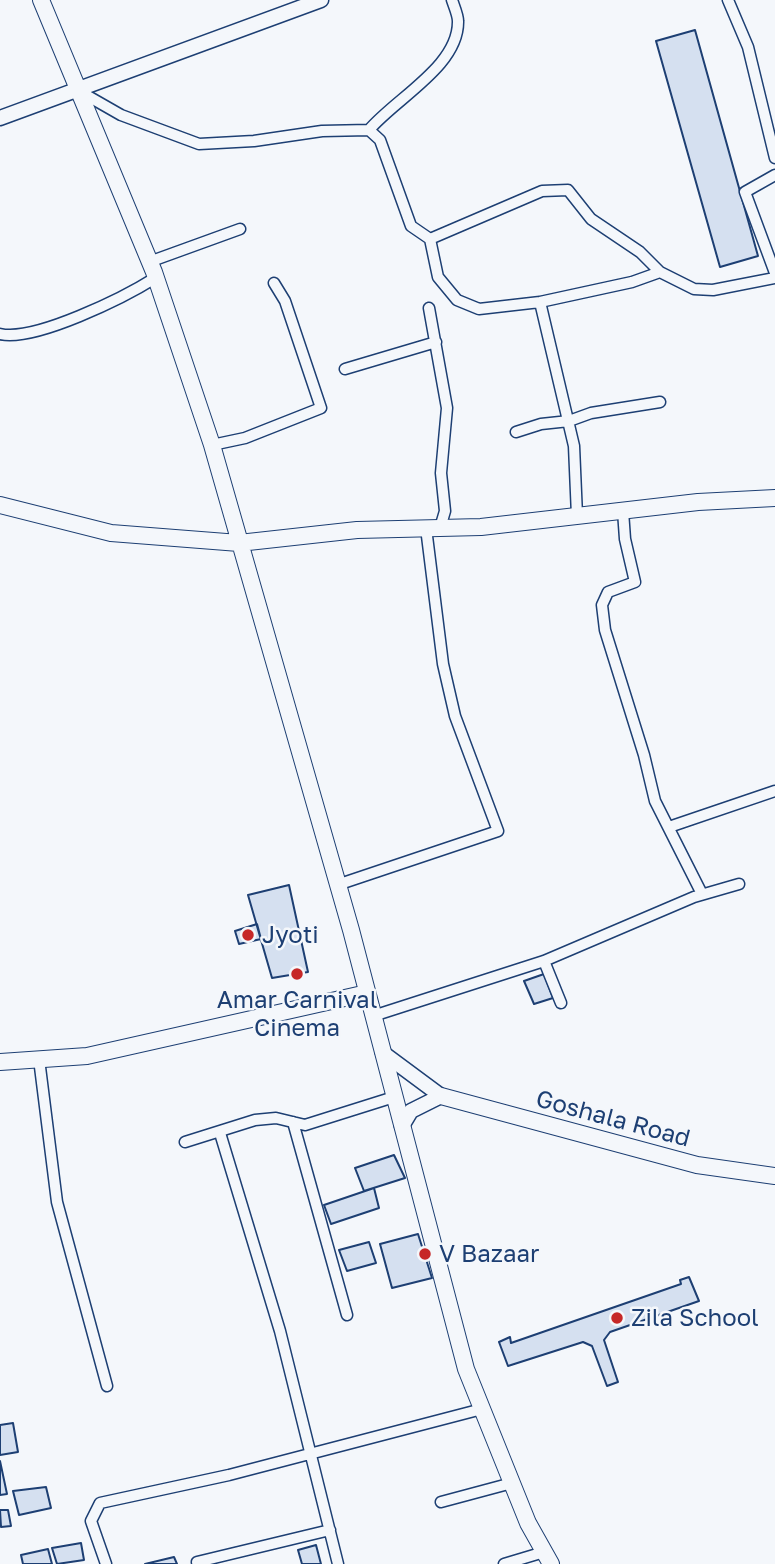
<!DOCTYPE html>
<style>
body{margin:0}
canvas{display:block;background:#f4f7fb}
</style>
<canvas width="775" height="1564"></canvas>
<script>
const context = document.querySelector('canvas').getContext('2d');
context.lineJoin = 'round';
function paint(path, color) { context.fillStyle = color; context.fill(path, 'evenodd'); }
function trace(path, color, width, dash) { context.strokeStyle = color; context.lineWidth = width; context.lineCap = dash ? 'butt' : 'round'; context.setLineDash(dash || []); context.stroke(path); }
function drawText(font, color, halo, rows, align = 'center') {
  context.font = font + ' "Golos Text",sans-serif'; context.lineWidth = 5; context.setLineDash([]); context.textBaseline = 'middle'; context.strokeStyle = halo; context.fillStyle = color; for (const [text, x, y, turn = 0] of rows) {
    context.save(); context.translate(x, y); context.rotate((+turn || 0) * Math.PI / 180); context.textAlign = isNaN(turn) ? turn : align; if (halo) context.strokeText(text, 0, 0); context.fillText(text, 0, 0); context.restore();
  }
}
const building = new Path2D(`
 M695 30 758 256 720 267 656 41Z
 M289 885 308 972 272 978 248 895Z
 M257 924 261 939 239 944 235 931Z
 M544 974 553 998 534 1004 524 981Z
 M394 1155 405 1178 364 1191 355 1168Z
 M374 1188 379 1208 331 1224 324 1205Z
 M418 1234 432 1278 392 1288 380 1244Z
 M369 1242 376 1263 347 1271 339 1250Z
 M689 1277 699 1301 610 1332 604 1340 618 1382 607 1386 592 1346 583 1342 508 1366 499 1342 510 1337 511 1343 681 1284 680 1280Z
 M13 1423 18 1452 0 1455V1425Z
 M0 1461 7 1494 0 1495Z
 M46 1487 51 1508 19 1515 13 1491Z
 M0 1510H8L11 1526 1 1527Z
 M81 1543 84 1560 57 1564 52 1548Z
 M316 1545 321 1564H302L298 1550Z
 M48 1549 52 1564H23L21 1555Z
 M174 1557 177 1564H145Z`);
paint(building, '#d5e0f0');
trace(building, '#1d3f73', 2);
const minor = new Path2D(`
 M728 0 748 47 775 158
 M79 91 121 115 199 144 254 141 322 131 369 130 380 140 411 226 430 239 542 191 568 190 591 219 640 252 660 272 694 289 713 290 775 278
 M369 130C396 98 459 66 458 21 458 15 454 6 452 0
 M775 175 745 192 775 273
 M430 239 438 277 457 300 479 309 540 302 632 282 660 272
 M149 262 240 229
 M540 302 574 446 577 516
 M429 308 447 408 441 473 445 511 440 528
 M0 334C35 342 125 297 155 278
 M345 369 436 342
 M516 432 541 424 569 421 591 413 660 402
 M212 445 245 438 321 408 285 301 274 283
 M623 511 625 539 635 582 608 592 602 605 605 630 644 755 655 801 702 894
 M669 827 775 791
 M337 885 498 831 455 716 443 664 426 528
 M544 961 561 1003
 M373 1016 544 961 694 897 739 884
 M39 1059 57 1202 107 1386
 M293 1122 347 1315
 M220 1133 280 1331 338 1564
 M185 1142 255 1120 276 1118 305 1125 394 1097
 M441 1502 512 1483
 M197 1562 330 1530
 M106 1564 91 1521 100 1503 229 1475 482 1409
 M504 1564 544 1552`);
const tertiary = new Path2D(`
 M0 118 321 0
 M383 1053 441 1096 411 1111 402 1126`);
const secondary = new Path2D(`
 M41 0 154 272 212 445 351 930 466 1369 528 1523 551 1564
 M0 505 111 533 239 543 357 530 481 527 698 502 775 498
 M0 1062 87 1056 367 993
 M441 1096 697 1165 775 1176`);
trace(minor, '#1d3f73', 13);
trace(tertiary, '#1d3f73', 17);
trace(secondary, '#1d3f73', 18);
trace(minor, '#f4f7fb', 10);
trace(tertiary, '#f4f7fb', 14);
trace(secondary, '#f4f7fb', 16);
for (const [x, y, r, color] of [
 [248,935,7,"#c62828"],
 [297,974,7,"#c62828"],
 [425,1254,7,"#c62828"],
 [617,1318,7,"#c62828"]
]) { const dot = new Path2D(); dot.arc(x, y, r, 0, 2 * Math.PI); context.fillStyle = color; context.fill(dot); trace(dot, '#f4f7fb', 2.5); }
drawText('24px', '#1d3f73', '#f4f7fb', [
 ["Jyoti",262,935],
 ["Amar Carnival",297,1000,"center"],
 ["Cinema",297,1028,"center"],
 ["V Bazaar",439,1254],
 ["Zila School",631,1318]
], 'left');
drawText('24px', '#1d3f73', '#f4f7fb', [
 ["Goshala Road",613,1119,15]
]);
</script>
